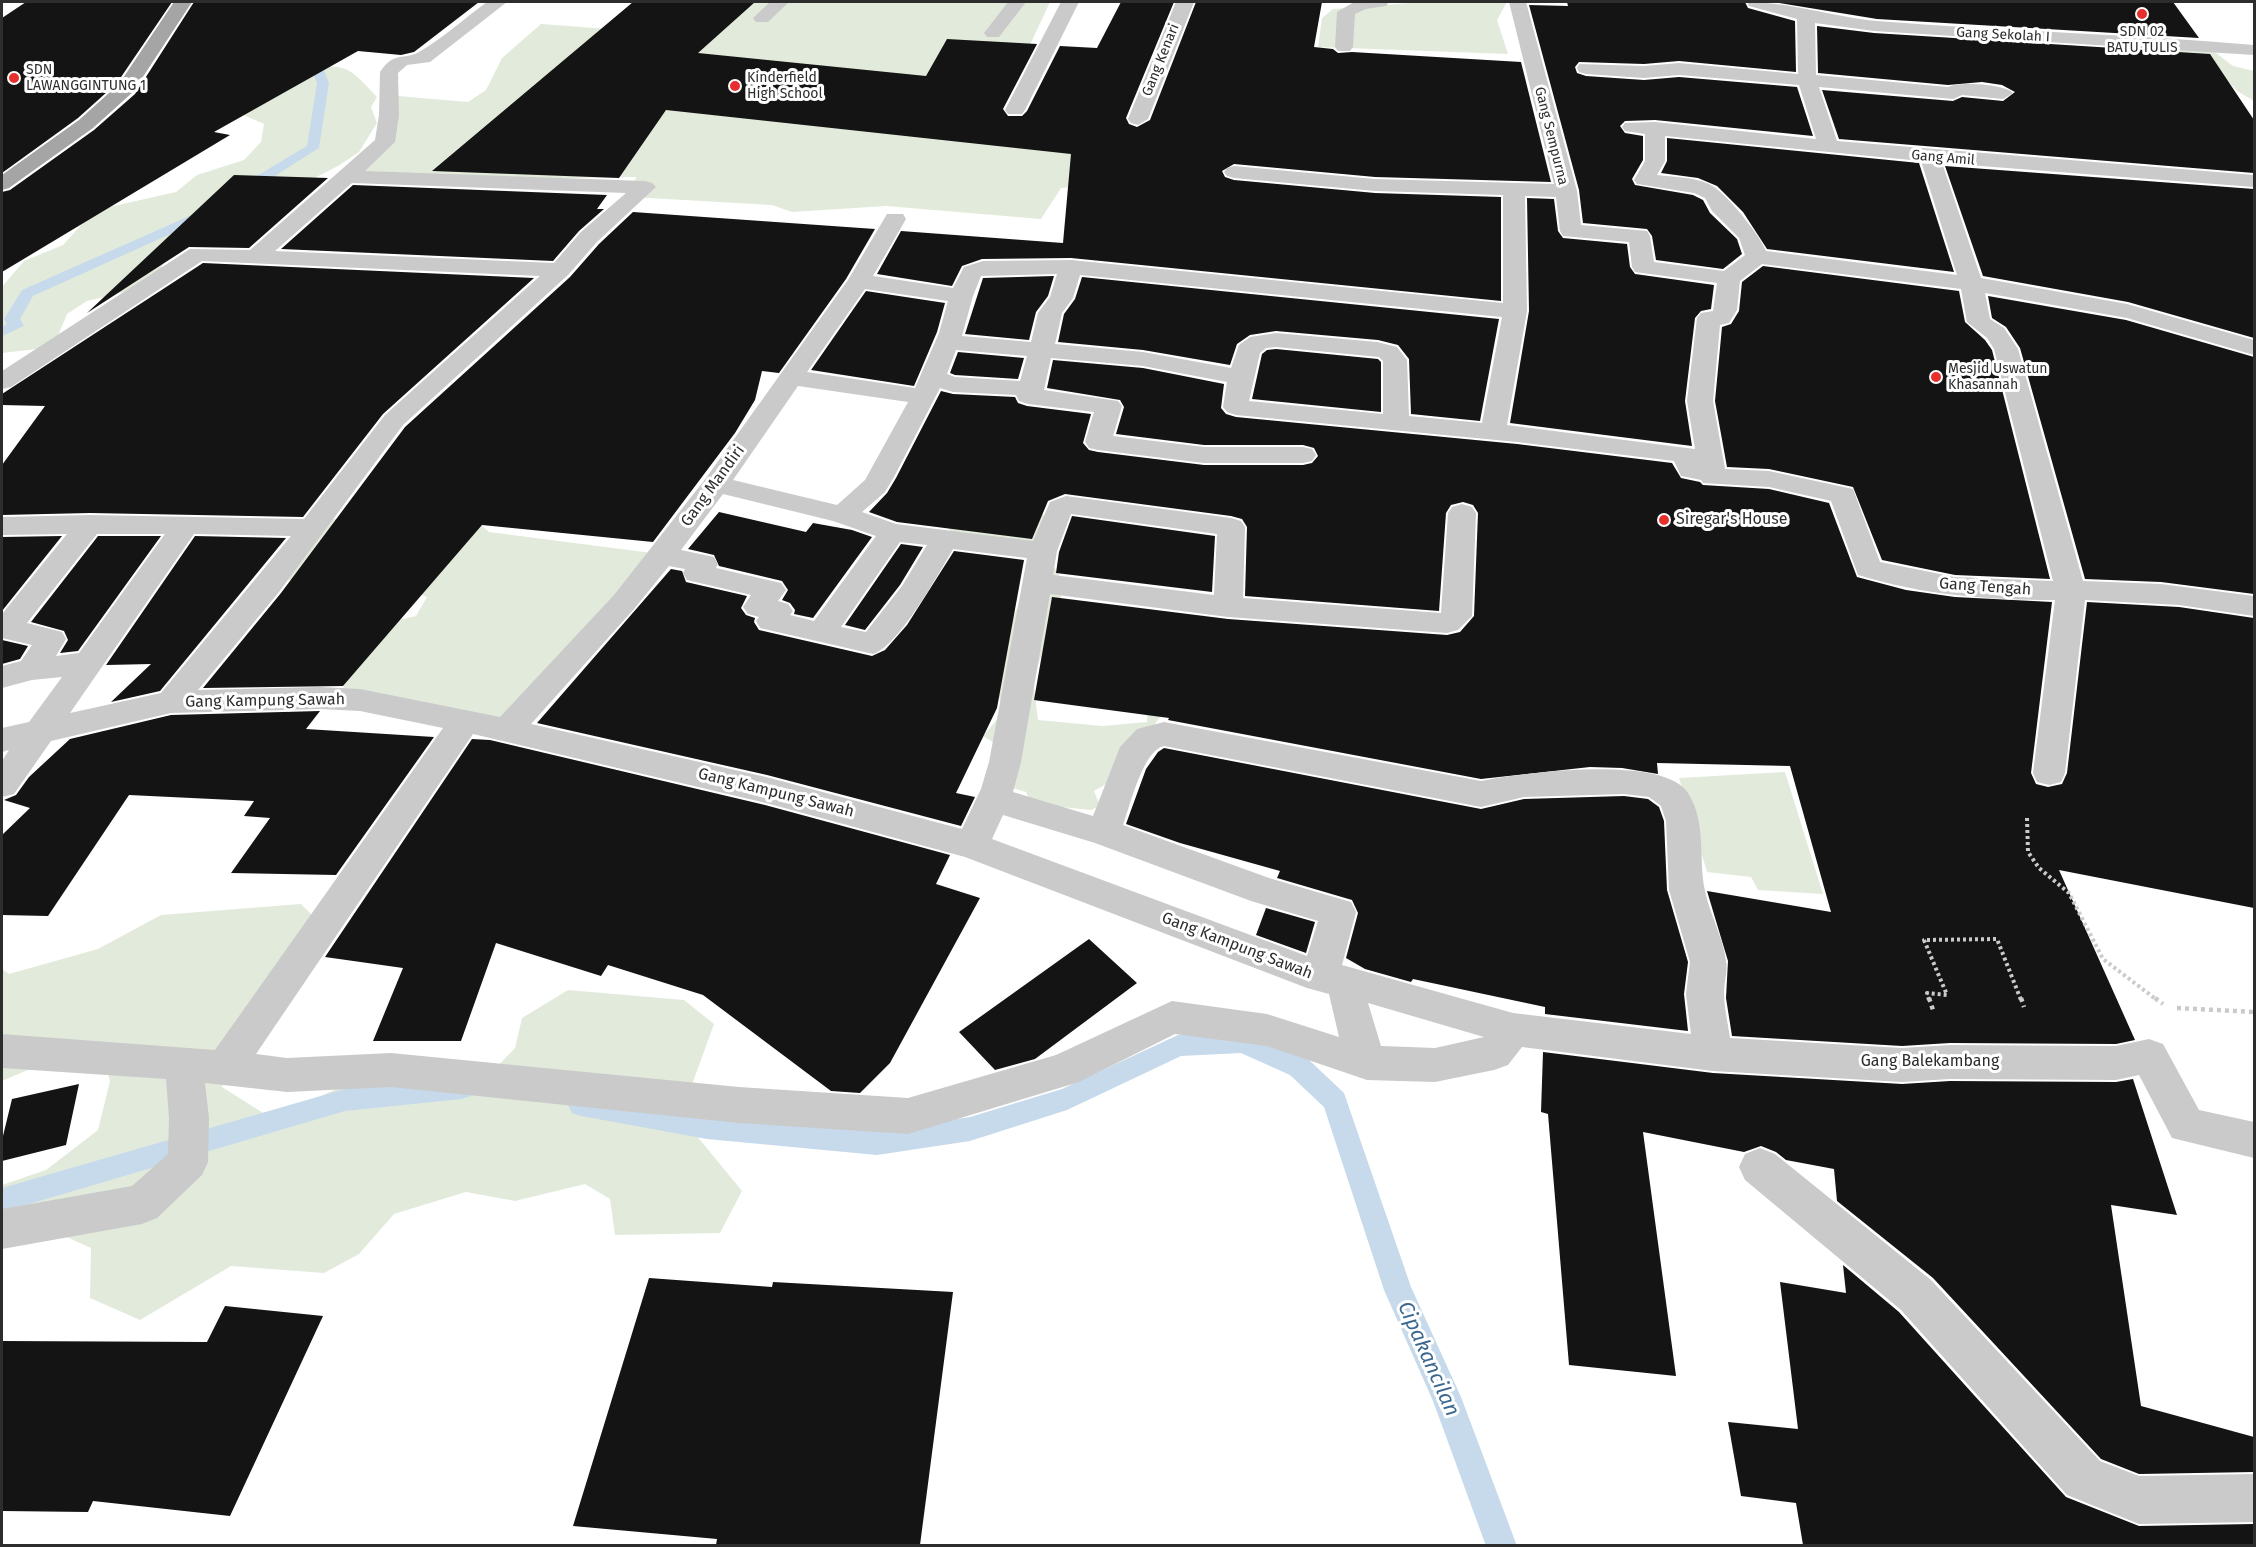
<!DOCTYPE html>
<style>
body{margin:0}
#map{position:relative;width:2256px;height:1547px;overflow:hidden;background:#fff;font-family:"Fira Sans",sans-serif}
canvas{display:block}
.frame{position:absolute;inset:0;border:3px solid #2d2d2d;pointer-events:none}
</style>
<div id="map">
<canvas width="2256" height="1547"></canvas>
<div class="frame"></div>
</div>
<script>
const context = document.querySelector('canvas').getContext('2d');
context.lineJoin = 'round';
function paint(path, color) { context.fillStyle = color; context.fill(path, 'evenodd'); }
function trace(path, color, width, dash) { context.strokeStyle = color; context.lineWidth = width; context.lineCap = dash ? 'butt' : 'round'; context.setLineDash(dash || []); context.stroke(path); }
function drawText(font, color, halo, rows, align = 'center') {
  context.font = font + ' "Fira Sans",sans-serif'; context.lineWidth = 6; context.setLineDash([]); context.textBaseline = 'middle'; context.strokeStyle = halo; context.fillStyle = color; for (const [text, x, y, turn = 0] of rows) {
    context.save(); context.translate(x, y); context.rotate((+turn || 0) * Math.PI / 180); context.textAlign = isNaN(turn) ? turn : align; if (halo) context.strokeText(text, 0, 0); context.fillText(text, 0, 0); context.restore();
  }
}
paint(new Path2D(`
 M309 2H382L305 68C348 64 348 66 377 97L371 107 377 123 359 152 338 166 167 253 159 275 145 287 87 301 67 314 55 343 45 348 2 353V287L24 261 63 245 83 223 105 208 176 192 197 175 244 160 261 142 264 124 239 113 285 17Z
 M726 2H1050L994 122 1223 137 1098 186 1061 188 1041 219 886 206 792 212 772 205 631 197 636 177 443 180 361 171 398 96 468 102 486 90 502 58 541 24 688 35Z
 M1423 2H1507L1497 20 1508 54 1318 47 1322 18 1333 9Z
 M2158 45 2215 52 2233 66 2254 71V101L2237 91 2218 70 2155 51Z
 M1040 511 1052 527V564L1065 585 1033 680 1038 720 1102 726 1147 722 1150 672 1171 701 1118 777 1094 791 1100 806 1091 810 1031 804 1026 792 996 783 1010 753 983 736 1004 711 994 681 1006 636 1035 562 1022 549 955 539 947 526Z
 M331 519 479 523 489 532 652 553 616 615 505 716 482 725 342 699C343 674 364 635 388 624 397 620 407 618 416 616L427 597 413 591 278 579Z
 M1785 772 1823 894 1758 890 1751 877 1707 872 1679 778Z
 M301 904 315 918 243 1028 222 1087 271 1118 341 1087 490 1074 515 1048 522 1018 568 990 684 1000 714 1024 690 1090 692 1130 742 1191 720 1233 615 1235 610 1199 585 1184 515 1201 466 1192 394 1214 359 1254 324 1273 231 1266 140 1320 90 1298 91 1248 49 1229 2 1247V1185L46 1170 98 1130 110 1081 102 1053 74 1050 2 1081V969L9 974 98 949 161 915Z`), '#e2ebdb');
paint(new Path2D(`
 M308 43 314 46 329 83 319 148 248 193H238V187L307 146 317 83 302 46Z
 M203 210 210 214 208 217 33 296 20 319 24 326 2 336V327L7 324 4 319 22 290Z
 M1243 1031 1308 1059 1344 1093 1411 1287 1461 1397 1517 1546H1486L1433 1401 1384 1290 1324 1107 1290 1075 1241 1053 1181 1056 1067 1110 970 1141 877 1155 707 1139 581 1116 572 1113 568 1105 572 1097 581 1094 707 1115 877 1131 970 1117 1062 1089 1178 1035Z
 M462 1077 471 1080 475 1088 471 1096 462 1099 345 1111 2 1212V1188L345 1089Z`), '#c6daeb');
paint(new Path2D(`
 M26 2H172L117 83 78 118 2 173V18Z
 M194 2H479L414 52 401 55 358 51 214 132 230 135 2 272V192L10 190 94 130 135 94Z
 M633 2H755L698 53 926 76 947 39 1037 44 1003 109 1008 116H1022L1027 111 1060 46 1097 48 1121 2H1174L1126 118 1129 124 1137 127 1150 120 1196 2H1322L1314 47 1333 49 1338 53 1352 52 1521 62 1551 182 1375 177 1234 164 1222 171 1225 177 1234 180 1375 193 1501 197V301L1071 258 982 259 962 266 952 286 877 274 901 231 1063 243 1071 154 666 110 619 178 432 171Z
 M1567 2H1745L1748 8 1795 21 1796 72 1679 61 1644 64 1579 62 1575 67 1577 73 1586 76 1644 80 1679 77 1797 87 1813 136 1655 120 1625 121 1620 126 1625 133 1643 136V160L1632 179 1635 185 1693 195 1703 200 1710 213 1737 239 1742 254 1723 269 1656 260 1652 236 1647 229 1583 223 1579 190 1529 5 1568 6Z
 M1773 2H2173L2199 38 1877 19Z
 M1817 26 1874 33 2210 54 2254 120V173L1839 139 1822 90 1953 101 1962 97 2003 101 2015 92 2002 85 1982 82 1948 85 1818 73Z
 M1667 138 1919 163 1954 272 1767 249 1743 212 1717 186 1698 178 1661 173 1667 161Z
 M1945 166 2254 189V338L2128 302 1983 276Z
 M234 175 328 178 249 248 189 247 87 313Z
 M353 185 607 195 597 209H604L579 231 553 261 281 249Z
 M1527 198 1554 199 1558 231 1563 238 1627 244 1630 267 1635 274 1714 285 1711 309 1701 311 1695 318 1685 401 1692 446 1510 423 1529 311Z
 M633 212 875 229 846 279 779 373 762 371 755 400 735 433 653 542 482 525 343 686 203 688 281 593 405 427 570 277 599 244Z
 M203 263 534 278 383 414 303 517 90 513 2 515V465L45 406 2 405V394Z
 M1763 266 1959 291 1965 322 1985 340 1992 350 2050 579 1955 575 1882 560 1853 487 1769 469 1727 467 1715 401 1722 327 1731 324 1739 311 1742 282Z
 M1054 276 1048 296 1036 312 1029 340 965 334 983 278Z
 M1082 277 1499 319 1480 421 1411 414 1409 359 1398 345 1378 340 1276 331 1250 335 1237 344 1230 365 1143 350 1058 342 1064 314 1075 299Z
 M866 291 945 303 937 332 914 386 811 370Z
 M1988 296 2126 320 2254 357V594L2161 582 2085 579 2020 348 2006 327 1992 318Z
 M1276 349 1378 359 1381 362V412L1252 399 1262 354 1267 350Z
 M958 352 1024 358 1018 379 955 375 950 373Z
 M1053 360 1143 368 1224 384 1221 408 1226 414 1236 417 1517 444 1672 463 1681 478 1700 482 1703 485 1769 489 1829 503 1857 577 1906 590 1955 597 2052 602 2031 773 2036 784 2048 787 2062 784 2067 773 2087 602 2179 607 2254 618V908L2059 870 2135 1040 2116 1044 1950 1043 1902 1046 1732 1036 1726 998 1728 961 1707 891 1831 912 1790 766 1657 763 1658 774 1622 768 1590 767 1481 779 1168 720 1169 718 1034 700 1052 597 1228 619 1447 635 1460 632 1474 616 1478 513 1473 505 1463 502 1451 505 1446 513 1439 611 1245 596 1247 527 1242 519 1231 516 1065 494 1048 501 1032 539 897 522 869 512 887 493 896 478 941 391 953 394 1015 397 1018 403 1027 406 1091 414 1083 443 1089 450 1098 452 1204 465H1303L1312 463 1318 456 1314 448 1303 445H1204L1116 434 1124 407 1120 400 1047 388Z
 M719 512 806 532 813 523 852 530 872 537 813 618 794 614 795 610 790 603 782 600 788 590 782 581 719 566 714 555 688 549Z
 M1072 516 1215 536 1212 592 1056 573 1059 552Z
 M62 536 2 611V537Z
 M98 536H161L78 651 60 653 68 640 64 631 31 622Z
 M195 536 286 538 160 691 111 702 151 664 106 665Z
 M901 544 923 547 900 585 865 630 845 625Z
 M954 551 1024 560 997 708 956 793 975 797 961 826 767 775 537 723 671 569 682 571 686 582 747 596 741 608 746 615 755 618 754 622 759 630 872 656 885 650 907 625Z
 M2 640 28 646 20 659 2 664Z
 M320 711 306 729 434 737 336 875 231 873 270 818 244 816 254 801 129 795 48 916 2 915V835L30 808 4 800 16 795 29 777 70 739 171 715Z
 M472 739 490 740 765 805 950 855 936 884 980 898 890 1063 860 1093 831 1091 703 995 608 965 601 976 496 943 461 1041H373L403 968 325 957Z
 M1164 748 1481 809 1524 799 1624 796 1648 799 1659 807 1664 821 1667 890 1688 962 1684 994 1688 1031 1545 1014V1007L1413 979 1411 982 1365 969 1346 958 1358 913 1352 900 1277 878 1280 871 1180 843 1126 824 1146 769 1158 752Z
 M1266 908 1315 922 1306 953 1256 935Z
 M1089 939 1137 983 1035 1059 995 1070 959 1032Z
 M1543 1052 1713 1073 1902 1084 1950 1081 2116 1082 2133 1079 2177 1215 2111 1205 2141 1406 2254 1437V1472L2139 1474 2101 1459 1933 1278 1837 1201 1834 1169 1786 1160 1776 1152 1761 1146 1744 1152 1643 1132 1676 1376 1569 1365 1548 1114 1541 1112Z
 M79 1084 66 1145 2 1161V1140L12 1099Z
 M1843 1265 1899 1312 2066 1497 2139 1526 2254 1524V1545H1803L1796 1503 1741 1496 1728 1422 1798 1429 1780 1282 1846 1293Z
 M649 1278 772 1287 773 1282 953 1292 920 1545H716L717 1539 573 1526Z
 M225 1306 323 1316 230 1516 93 1501 88 1512 2 1511V1341L207 1342Z`), '#141414');
trace(new Path2D(`
 M2027 818 2028 852 2039 868 2069 893 2103 959 2157 1000
 M1929 1000 1927 993 1947 995 1924 940 1997 939 2021 1000`), '#cacaca', 4, [3, 3]);
trace(new Path2D(`
 M1929 998 1933 1010
 M2021 998 2024 1007
 M2155 998 2163 1004
 M2177 1008 2254 1012`), '#cacaca', 4.5, [4, 4]);
paint(new Path2D(`
 M487 2H507L430 62 407 65 398 73 399 115 395 142 365 171 645 181 652 183 656 187 597 242 568 275 403 425 279 592 198 690 320 687 360 689 500 717 614 595 706 478 848 280 887 214H903L906 219 873 276 953 288 964 267 983 261 1071 260 1503 303V195L1375 191 1234 178 1227 176 1224 172 1227 168 1234 166 1375 179 1554 184 1509 2H1526L1577 191 1581 225 1647 231 1650 236 1654 262 1724 271 1745 255 1739 238 1712 211 1705 198 1694 193 1637 184 1634 180 1645 161V134L1625 131 1622 127 1625 123 1655 122 1816 139 1799 85 1679 75 1644 78 1586 74 1579 72 1577 68 1579 64 1644 66 1679 63 1798 74 1797 19 1749 6 1747 2C1790 2 1833 17 1877 21 2003 31 2129 34 2254 45V55L1874 31 1815 23 1816 75 1948 87C1958 81 2006 84 2013 93L2003 99 1962 95 1953 99 1819 87 1837 141 2254 175V187L1942 163 1981 278 2127 304 2254 340V355L2127 318 1985 293 1990 319 2004 328 2018 349 2083 581 2161 584 2254 596V616L2179 605 2085 600 2065 773 2061 782 2049 785 2037 782 2033 773 2055 600C1987 600 1923 595 1858 575L1831 501 1769 487 1703 483 1701 480 1681 476 1674 461 1517 442 1236 415 1227 412 1223 407 1227 382 1143 366 1051 358 1044 390 1118 401 1122 406 1113 436 1204 447H1303L1312 449 1316 455 1312 461 1303 463H1204L1098 450 1089 448 1085 442 1094 412 1028 404 1019 401 1016 395 953 392 940 388 894 477 885 492 862 512 896 524 1033 541 1050 502 1066 496 1231 518 1241 521 1245 527 1243 598 1441 613 1448 513 1452 507 1462 504 1472 507 1476 513 1472 616 1458 630 1447 633 1228 617 1050 594 1021 762 1013 792 1093 816 1120 747 1137 729 1164 722 1481 781C1522 773 1663 754 1688 793 1707 823 1698 858 1705 891 1710 915 1723 937 1726 961 1728 971 1724 982 1724 993 1724 1008 1728 1023 1730 1038L1902 1048 1950 1045 2116 1046 2149 1039 2163 1044 2199 1110 2254 1122V1158L2172 1138 2139 1075 2116 1080 1950 1079 1902 1082 1713 1071 1522 1047 1508 1065 1494 1070 1435 1082 1367 1080 1267 1046 1175 1034 1079 1082 908 1134 739 1123 391 1087 287 1092 205 1083 209 1118 208 1162 202 1175 157 1218 142 1224 2 1249V1209L132 1186 168 1154 169 1118 166 1079 2 1068V1034L215 1050 443 728 360 711 320 709 171 713 51 741 14 794 2 797V761L9 750 2 752V728L29 722 62 677 32 680 2 688V666L21 661 32 645 2 638V614L67 534 2 535V517L90 515 304 519 385 415 540 276 202 261 11 387 2 389V371L190 249 250 250 375 140 379 115 380 72C395 50 403 61 419 52 442 39 466 17 487 2ZM1665 136 1921 161 1957 275 1766 251C1759 234 1725 191 1709 184 1694 177 1674 177 1657 175L1665 161ZM352 183 626 193 581 232 554 263 275 251ZM1525 196 1556 197 1560 231 1563 236 1629 242 1632 267 1635 272 1717 283 1713 311 1701 313 1697 318 1687 401 1695 449 1507 425 1527 311ZM1762 264 1961 289 1967 322 1987 338 1994 349 2053 581 1955 577 1880 562 1853 489 1769 471 1725 469 1713 401 1720 325 1729 323 1737 310 1740 281ZM1057 274 1050 297 1038 313 1031 342 962 336 973 296 981 276ZM1080 275 1502 317 1482 423 1409 416 1407 360 1397 347 1377 342 1276 333 1250 337 1239 345 1231 368 1143 352 1055 344 1062 313 1073 298ZM865 289 948 301 939 333 915 388 807 372ZM1276 347 1379 357 1383 361V414L1249 401 1260 353 1266 348ZM956 350 1027 356 1020 381 955 377 947 374ZM798 386 908 402 865 480 837 505 733 480ZM723 494 833 521 876 536 814 621 790 615 793 611 788 604 778 601 786 590 781 583 716 568 718 564 714 557 681 550ZM1071 514 1217 534 1214 595 1053 575 1057 551ZM97 534H165L79 653 56 656 66 639 62 632 27 623ZM194 534 291 536 161 693 70 713ZM900 542 927 545 902 586 866 632 841 627ZM953 549 1027 558 989 762 981 789 962 829 766 777 531 724 634 609 669 566 685 569 683 573 687 580 751 595 743 607 748 614 759 617 756 621 760 628 873 654C898 647 939 573 953 549ZM473 734 766 803 965 857 1307 988 1329 994 1339 1037 1267 1014 1172 1001 1056 1055 908 1098 739 1087 391 1053 287 1058 256 1054ZM1164 746 1481 807 1524 797 1624 794 1649 797 1661 806 1666 821 1669 890 1690 962 1686 994 1691 1034 1513 1013 1342 965 1356 912 1351 902 1269 878 1123 825C1130 806 1143 750 1164 746ZM1003 815 1095 843 1251 901 1318 921 1307 956 992 839ZM1368 1003 1484 1037 1435 1048 1381 1046Z
 M770 2H789L768 22H756L753 18Z
 M1008 2H1026L999 37H987L984 33Z
 M1061 2H1079L1025 110 1022 114H1008L1005 110Z
 M1176 2H1194L1148 119 1138 125 1131 123 1128 119Z
 M1354 2H1389L1386 6 1366 9 1355 14 1353 47 1350 51H1338L1335 47 1337 12Z
 M1760 1148 1775 1154 1931 1280 2100 1461 2139 1476 2254 1474V1522L2139 1524 2067 1495 1901 1310 1745 1180 1739 1167 1745 1154Z`), '#cacaca');
paint(new Path2D(`
 M174 2H192L133 92 93 128 9 188 2 190V175L79 120 119 84Z`), '#a5a5a5');
for (const [x, y, r, color] of [
 [2142,14,6,"#e72f2d"],
 [14,78,6,"#e72f2d"],
 [735,86,6,"#e72f2d"],
 [1936,377,6,"#e72f2d"],
 [1664,520,6,"#e72f2d"]
]) { const dot = new Path2D(); dot.arc(x, y, r, 0, 2 * Math.PI); context.fillStyle = color; context.fill(dot); trace(dot, '#fff', 2); }
drawText('14px', '#2d2d2d', '#fff', [
 ["SDN 02",2142,32,"center"],
 ["BATU TULIS",2142,48,"center"],
 ["SDN",26,70],
 ["LAWANGGINTUNG 1",26,86],
 ["Kinderfield",747,78],
 ["High School",747,94],
 ["Mesjid Uswatun",1948,369],
 ["Khasannah",1948,385]
], 'left');
drawText('14px', '#2d2d2d', '#fff', [
 ["Gang Sekolah I",2003,35,3],
 ["Gang Kenari",1161,60,-68],
 ["Gang Sempurna",1551,136,76],
 ["Gang Amil",1943,158,5]
]);
drawText('16px', '#2d2d2d', '#fff', [
 ["Gang Mandiri",713,486,-54],
 ["Gang Tengah",1985,587,4],
 ["Gang Kampung Sawah",265,701,-1],
 ["Gang Kampung Sawah",776,793,14],
 ["Gang Kampung Sawah",1237,946,21],
 ["Gang Balekambang",1930,1062]
]);
drawText('16px', '#2d2d2d', '#fff', [
 ["Siregar's House",1676,520]
], 'left');
drawText('italic 21px', '#3b6890', '#fff', [
 ["Cipakancilan",1428,1359,66]
]);
</script>
